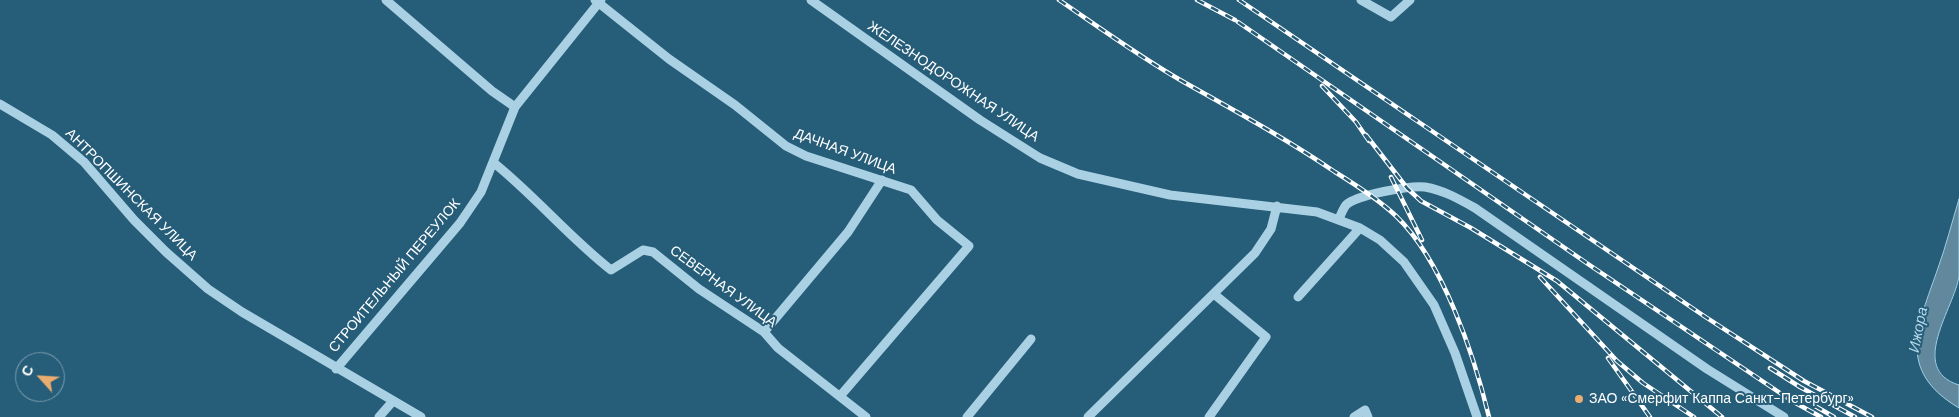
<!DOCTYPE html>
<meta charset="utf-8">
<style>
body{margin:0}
#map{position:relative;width:1959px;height:417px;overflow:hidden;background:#265d79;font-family:"DM Sans",sans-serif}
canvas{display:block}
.north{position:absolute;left:15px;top:352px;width:50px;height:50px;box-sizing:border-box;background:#265d79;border:1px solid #7d9eaf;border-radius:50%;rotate:296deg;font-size:14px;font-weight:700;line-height:20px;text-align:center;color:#fff}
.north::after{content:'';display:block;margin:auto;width:18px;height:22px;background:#ebac6f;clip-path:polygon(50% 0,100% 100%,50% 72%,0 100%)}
</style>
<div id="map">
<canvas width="1959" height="417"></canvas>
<div class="north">С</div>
</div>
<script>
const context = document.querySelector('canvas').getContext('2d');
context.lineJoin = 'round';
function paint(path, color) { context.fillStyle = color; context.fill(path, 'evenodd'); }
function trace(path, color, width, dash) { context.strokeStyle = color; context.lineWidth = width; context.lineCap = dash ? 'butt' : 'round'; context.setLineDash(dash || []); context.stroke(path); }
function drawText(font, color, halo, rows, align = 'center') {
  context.font = font + ' "DM Sans",sans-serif'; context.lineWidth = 4; context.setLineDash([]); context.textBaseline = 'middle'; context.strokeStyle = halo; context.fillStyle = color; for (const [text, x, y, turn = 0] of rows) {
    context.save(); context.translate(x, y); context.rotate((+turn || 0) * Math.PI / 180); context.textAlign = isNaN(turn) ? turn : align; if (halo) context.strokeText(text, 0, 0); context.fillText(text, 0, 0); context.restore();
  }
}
const water = new Path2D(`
 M1959 199C1959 224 1959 251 1959 276 1955 307 1907 369 1959 385V408C1895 370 1918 326 1938 268 1946 246 1952 222 1959 199Z`);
paint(water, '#61889c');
trace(water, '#9ecee4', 1);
trace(new Path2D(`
 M386 0 492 91 515 107
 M595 0 669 59 735 105 786 146 806 156 911 190 937 220 969 246 841 395
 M811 0 980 120 1040 158 1078 174 1170 195 1317 212 1360 228 1380 240 1404 262 1434 305 1455 353 1477 417
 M1361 0 1391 17 1410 0
 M0 104 52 135 84 162 134 220 166 252 208 289 242 312 421 417
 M494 163C535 196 569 237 611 270L643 250 653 252 699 289 764 332 778 348 866 417
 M1339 219C1341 214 1343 209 1346 205 1356 195 1411 185 1425 187 1443 190 1459 199 1475 208L1707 369 1784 417
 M1298 297 1360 228
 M764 332 848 232 882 180
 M336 369 460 223 481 192 515 107 601 0
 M379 417 393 401
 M967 417 1031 339
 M1088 417 1255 253 1271 229 1277 206
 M1209 417 1266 337 1214 294
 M1354 417 1365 410 1368 417`), '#aad1e3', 9);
const rail = new Path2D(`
 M1059 0C1100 28 1140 57 1182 81 1235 111 1285 138 1335 172 1356 185 1378 199 1396 216 1443 261 1474 355 1489 417
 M1197 0 1235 20
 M1239 0 1704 316 1804 381 1872 417
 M1238 22 1588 264 1792 401 1821 417
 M1322 86 1356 122 1369 141
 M1366 135 1407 188 1421 201 1471 228 1557 281 1722 417
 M1391 177 1422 240
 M1540 277 1617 361 1643 383 1694 417
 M1608 358 1650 417
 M1770 368 1800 387 1855 417
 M1815 406 1834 417`);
trace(rail, '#fff', 4.5);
trace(rail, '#265d79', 2.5, [8]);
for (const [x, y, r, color] of [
 [1579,399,5,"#ebac6f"]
]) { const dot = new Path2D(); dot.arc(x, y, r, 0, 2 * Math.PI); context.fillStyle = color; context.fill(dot); trace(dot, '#265d79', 2); }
drawText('14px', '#fff', '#265d79', [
 ["ЖЕЛЕЗНОДОРОЖНАЯ УЛИЦА",953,82,34],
 ["ДАЧНАЯ УЛИЦА",845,152,20],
 ["АНТРОПШИНСКАЯ УЛИЦА",131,195,45],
 ["СТРОИТЕЛЬНЫЙ ПЕРЕУЛОК",395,276,-50],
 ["СЕВЕРНАЯ УЛИЦА",723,287,36]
]);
drawText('14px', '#fff', '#265d79', [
 ["ЗАО «Смерфит Каппа Санкт-Петербург»",1589,399]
], 'left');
drawText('italic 15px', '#b5daeb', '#265d79', [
 ["Ижора",1919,330,-79]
]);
</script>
